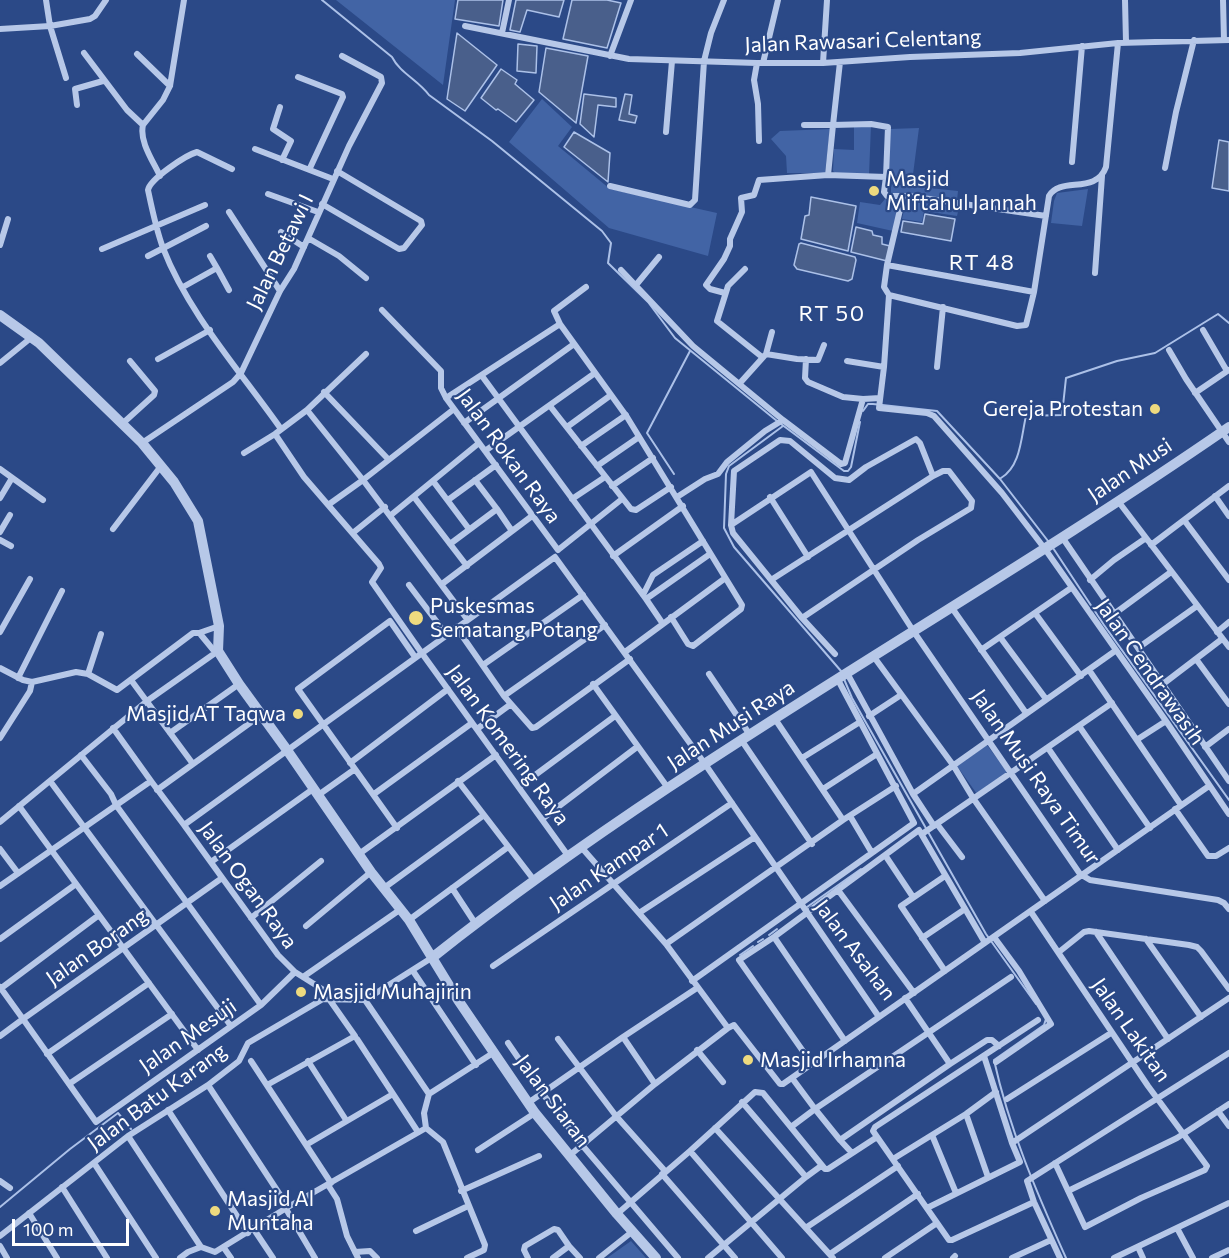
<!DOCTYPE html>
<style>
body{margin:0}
#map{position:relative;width:1229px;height:1258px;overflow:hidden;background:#2b4987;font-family:Commissioner,sans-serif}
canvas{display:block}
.scale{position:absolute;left:12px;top:1219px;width:117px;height:27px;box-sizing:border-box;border:3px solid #fff;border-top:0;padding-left:8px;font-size:18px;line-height:21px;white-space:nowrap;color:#fff;-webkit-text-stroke:4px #2b4987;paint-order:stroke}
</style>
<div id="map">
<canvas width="1229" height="1258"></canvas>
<div class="scale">100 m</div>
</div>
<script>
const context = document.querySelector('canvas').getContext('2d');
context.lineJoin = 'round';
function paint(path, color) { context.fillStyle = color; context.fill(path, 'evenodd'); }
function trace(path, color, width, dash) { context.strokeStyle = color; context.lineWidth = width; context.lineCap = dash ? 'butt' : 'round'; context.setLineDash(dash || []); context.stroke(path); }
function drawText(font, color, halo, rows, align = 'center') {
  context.font = font + ' Commissioner,sans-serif'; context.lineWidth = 4.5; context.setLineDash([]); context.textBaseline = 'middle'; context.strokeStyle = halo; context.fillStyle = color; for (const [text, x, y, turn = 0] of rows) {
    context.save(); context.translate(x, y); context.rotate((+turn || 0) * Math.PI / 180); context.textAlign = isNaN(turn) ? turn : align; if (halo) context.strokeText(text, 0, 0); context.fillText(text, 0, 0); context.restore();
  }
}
paint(new Path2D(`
 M336 0H455L443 85Z
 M542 99 572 127 558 146 610 189 717 213 708 256 609 228 509 142Z
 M854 125H871L869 175 835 173 833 171 834 149 854 150Z
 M919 128 912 182 889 180 890 129Z
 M830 129 825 173H787L786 156 771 139 780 131Z
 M891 184 958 191 957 200 891 194Z
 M1088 189 1082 226 1051 223 1054 201 1057 193Z
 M885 199 900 201 893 231 857 223 860 202 880 205Z
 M906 201 959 207 957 216 924 211 922 222 902 219Z
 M987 745 1007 772 977 794 957 766Z
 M631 1241 646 1258H607Z`), '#4264a5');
const water = new Path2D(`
 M458 0H503L499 26 455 19Z
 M516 0H564L559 17 527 10 520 32 510 30Z
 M572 0H607L621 3 607 48 563 39Z
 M457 33 497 65 465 111 447 99Z
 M518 44 537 46 536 73 517 71Z
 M546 48 588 56 576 123 539 92Z
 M501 69 517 80 515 84 534 100 516 122 498 109 496 110 481 98Z
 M584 94 616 98V107L598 105 594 137 580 124Z
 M625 94 632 95 629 114 637 116 635 123 619 120Z
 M574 132 610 153 608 182 564 147Z
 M1219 140 1229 142V191L1212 188Z
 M811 197 856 206 848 251 801 239 805 216 809 215Z
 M925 214 955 219 951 241 901 232 903 221 923 224Z
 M856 227 872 231 873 235 882 237V244L890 246 887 261 851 252Z
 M801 243 855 257 856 260 852 279 848 281 797 269 794 265 799 244Z`);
paint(water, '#495f8b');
trace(water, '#acc1e8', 1.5);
trace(new Path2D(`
 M322 0 392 57C400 73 418 80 429 95L492 141 602 231 611 243 608 263 648 302 675 338 777 421 844 471H848L851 467 860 422
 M863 411 868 404H873L937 411 1000 479 1048 541
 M783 426 729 466 726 474 724 528 734 547 841 671
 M674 474 647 433 690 351
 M1001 478C1021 466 1021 437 1026 416L1062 415 1066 378 1117 361 1155 353 1218 314 1229 323
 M1053 548 1104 625 1229 800
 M844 679 852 698 986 934 1036 1004
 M807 907 861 869
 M769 935 777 929
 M758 942 763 939
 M740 955 753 946
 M1046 1019 1044 1025 994 1060C1009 1129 1037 1193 1066 1258
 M0 1207 70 1149 118 1113 131 1129`), '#acc1e8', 2);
trace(new Path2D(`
 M1125 0 1126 42
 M1223 0 1224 40
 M465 26 629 59 757 63H823L910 57 1020 53 1118 43 1229 40
 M0 29 50 26 46 0
 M502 33 509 0
 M84 53 127 110 143 125
 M137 54 170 86
 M610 56 631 0
 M757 63 754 80 758 104 759 141
 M763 63 778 0
 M823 63 827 0
 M298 77 342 94 343 97 310 168
 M66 78 50 26 90 19 95 16 106 0
 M77 105 75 89 103 81
 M280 107 273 129 291 141 282 160
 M804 125H833L828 175 886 177 888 127 871 124 833 125 840 62
 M666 132 672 61
 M255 149 333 179
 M1072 162 1082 46
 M1165 168 1176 112 1194 40
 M232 169 197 152C186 155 150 179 148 190 152 209 156 229 163 248 188 313 241 372 281 429
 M160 176C153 161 139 141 143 125L163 100 170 86 184 0
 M886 177 884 192 887 196H909L1046 216
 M610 186 690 205 695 200 704 61 711 33 724 0
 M268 194 318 212
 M903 197 887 265 884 287 889 295 884 367 879 408 927 413 934 416 1002 493 1045 549 1166 721 1229 814
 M322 204 399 249 404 248 422 225 421 221 337 171
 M229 212 280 291
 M281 232 304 247
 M308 238 339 256 366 278
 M0 245 8 219
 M102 249 205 205
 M148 256 206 226
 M210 256 217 268
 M887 265 1034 292
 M745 269 728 286 717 321 762 357
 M621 270 693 346 783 420 841 464 845 463 863 399 880 398
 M1095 273 1102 176
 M636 285 659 257
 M183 287 217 268 229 290
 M725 293 710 289 706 285 724 259 730 246V239L742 212 741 198 754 195 759 180 828 175
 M889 295 1017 326 1026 325 1034 292 1049 196C1060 176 1096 195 1106 167L1118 43
 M382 310 441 371V388L446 398 558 550
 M560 324 554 311 586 287
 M1203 330 1227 371
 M1169 350 1186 379 1229 442
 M766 354 772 332
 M158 359 210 330
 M806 359 805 378 808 382 843 397 863 399
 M847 361 884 367
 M0 363 32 337
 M937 367 943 307
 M482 376 646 599 710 554
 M740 383 766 354 797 359 818 360 824 345
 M324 392 388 459
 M1195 393 1229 370
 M446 398 560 324 627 417 742 605 741 609 693 646 688 644 671 617
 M550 406 631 509 636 510 671 487
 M307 410 363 480 454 409
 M464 423 574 344
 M122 424 154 395 155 391 130 361
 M567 427 611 395
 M275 434 304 477 379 564 381 568 372 582 421 652 569 857
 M142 443 233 382 241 373 280 291 294 269 349 146 382 83 381 77 342 56
 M581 446 626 415
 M485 451 595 373
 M244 453 275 434 307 410 366 354
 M597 466 639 437
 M0 469 43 500
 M433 481 469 529
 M612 486 653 458
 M1215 496 1229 516
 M414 497 467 566
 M677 497 705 479 718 474 727 462 765 431 783 420
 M770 497 808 557
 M0 498 12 478
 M572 499 605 477
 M448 500 496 465
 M1118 501 1229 647
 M328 505 363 480 467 619
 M497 509 512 531
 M391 515 479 443
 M1184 520 1229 580
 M731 525 734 471 780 440 790 441 835 478 849 480 866 467 916 439 920 443 933 476
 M113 529 161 466
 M0 532 10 515
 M354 532 385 507
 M1062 537 1229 781
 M0 540 11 546
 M450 544 497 509 475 480
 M1151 545 1229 486
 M558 550 622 499
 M613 556 683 506
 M555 557 705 764 879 1017 1209 786
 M771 580 933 476 943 471H949L972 501 971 508 918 540 802 618
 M1090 580 1114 560 1146 538
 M442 584 532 516
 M409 585 446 634
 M643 595 653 575 703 541
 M646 599 663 624
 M952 608 1026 713
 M1035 613 1081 676
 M1114 614 1171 572
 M456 627 504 696 532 728 536 727 630 659
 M0 632 30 579
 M1217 632 1229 622
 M199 633 219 626
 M1000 637 1046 699
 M1138 648 1197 606
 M981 650 1071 588
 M625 652 724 579
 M835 654 802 618 733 533 731 525 811 472 914 632 1080 874 1090 880 1218 900 1224 903 1229 909
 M874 657 953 765 973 798 1045 901
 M1196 659 1229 704
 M483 665 583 595
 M0 668 23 680 32 682 76 672 88 674 117 690 193 633H199L201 635 215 652
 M1089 670 1181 805
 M847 673 913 794 934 826
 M88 674 101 634
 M709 674 750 735
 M18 678 62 591
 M131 680 193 764
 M593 684 668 788
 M1163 684 1222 639
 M504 696 605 625
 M869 716 901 695
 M775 719 843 820
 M1079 726 1150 828
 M113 728 151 781
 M477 729 511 704
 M170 733 239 684
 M0 738 30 691 32 682
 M1138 739 1166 721
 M742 741 812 844
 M1205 747 1229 729
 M1048 748 1118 850
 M81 755 111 794 116 805 261 1005
 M802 758 860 722
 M350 763 448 689
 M50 781 231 1026
 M458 781 534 880
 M519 787 615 716
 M823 789 877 754
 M157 790 261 715
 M374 794 472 723
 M913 794 1115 651
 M317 796 355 769
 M19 806 198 1050
 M1175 809 1208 856H1216L1229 848
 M850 816 872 853
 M542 819 637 747
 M0 822 147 701 218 651
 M937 824 962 857
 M397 828 298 689 390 621 415 657
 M922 834 1112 703
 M582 848 666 944 728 1028 655 1084
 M0 849 18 873
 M359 854 496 755
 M885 855 913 897
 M211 862 313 789
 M0 886 151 781 184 825
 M384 888 484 815
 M452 888 475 923
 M838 890 914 993
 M1031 912 1148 1086 1207 1166 1205 1170 1141 1198 1085 1227 1055 1163
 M639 913 755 837
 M251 918 321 861
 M409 920 508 847
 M306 926 371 872
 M1096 932 1168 1039
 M774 937 845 1041
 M994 937 1019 971 1051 1024 996 1062
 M922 938 965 909
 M0 939 76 884
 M1146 939 1201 1017
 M666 944 843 820 896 786
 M1059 952 1084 932 1089 931 1189 945 1197 947 1201 951 1229 989
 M493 966 732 803
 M413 971 476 1065
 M945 971 901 906 945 876
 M303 977 401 909
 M692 981 914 823 837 678
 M0 987 23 1019 222 878
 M0 989 99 915
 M905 998 950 1064 840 1140 815 1109 1011 977
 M365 1000 429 1094
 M728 1028 734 1025 780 1084H783L879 1017
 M0 1036 23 1019 96 1122 261 1005 295 972
 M357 1039 418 1132
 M558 1039 616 1116 665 1171
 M508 1043 543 1094 582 1145 678 1258
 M697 1050 723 1082
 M47 1054 149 983
 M251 1061 331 1183
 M308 1061 346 1120
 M812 1064 739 960 774 937 919 830 985 943
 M950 1064 987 1040H992L999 1046
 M69 1084 172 1014
 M208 1085 288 1207
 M267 1085 355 1036 322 989 295 972 278 955 184 825 555 557
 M1007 1099 1111 1033
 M742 1102 806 1177
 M528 1103 623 1037 697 988
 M168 1110 248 1233
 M1218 1111 1229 1126
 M966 1114 988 1177
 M791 1127 815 1109 792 1078
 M426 1128 443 1142 485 1245 484 1250 467 1258
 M715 1128 833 1258
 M932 1135 956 1193
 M128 1136 201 1247 215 1252 288 1207 426 1128 424 1113 429 1094 493 1053
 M840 1140 852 1153
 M1012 1143 1229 998
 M306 1145 393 1094
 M478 1150 535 1113
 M690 1151 782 1258
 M569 1156 655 1084 623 1037
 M893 1159 966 1114 996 1092
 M94 1163 156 1258
 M662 1174 735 1258
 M0 1181 10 1188
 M328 1185 337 1199 347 1236 358 1258
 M62 1187 107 1258
 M461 1191 539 1156
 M1068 1191 1177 1138 1229 1104
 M1034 1202 952 1240H949L873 1131 875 1127 1038 1020
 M927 1208 1020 1162 1012 1143 984 1056
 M286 1209 315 1258
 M29 1213 57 1258
 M617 1214 690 1151 755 1092 763 1093 825 1169H828L877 1137
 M807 1227 898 1166
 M253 1228 273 1258
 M1177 1228 1193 1258
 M416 1231 468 1206
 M0 1236 128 1136 208 1085 239 1061 248 1043 323 999 365 1000 433 957
 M0 1246 7 1258
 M1138 1247 1143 1258
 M224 1248 231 1258
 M355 1252 370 1251 377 1258
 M830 1254 918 1194
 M180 1258 188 1252 201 1247
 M528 1258 524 1250 525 1246 554 1229 558 1230 569 1246
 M553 1258 569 1246 580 1258
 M599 1258 633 1231
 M708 1258 806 1177 821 1166
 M885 1258 937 1223
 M953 1258 955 1256
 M1012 1258 1051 1240
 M1060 1258 1034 1202 1027 1181 1229 1053
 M1114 1258 1229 1203
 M1212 1258 1229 1250`), '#b7c8e8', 6);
trace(new Path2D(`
 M0 315 39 343 142 443 174 482 198 521 219 626 218 651 239 684 287 750 371 872 409 920 458 1000 535 1113 617 1214 656 1258
 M433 957C683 759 967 608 1229 427`), '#b7c8e8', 10);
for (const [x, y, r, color] of [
 [874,191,6,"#eeda7f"],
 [1155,409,6,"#eeda7f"],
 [416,618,8,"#eeda7f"],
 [298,714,6,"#eeda7f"],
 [301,992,6,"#eeda7f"],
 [748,1060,6,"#eeda7f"],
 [215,1211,6,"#eeda7f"]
]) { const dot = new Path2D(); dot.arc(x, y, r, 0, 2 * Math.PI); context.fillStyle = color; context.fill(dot); trace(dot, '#2b4987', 2); }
drawText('21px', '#fff', '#2b4987', [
 ["Jalan Rawasari Celentang",863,41,-2],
 ["Jalan Betawi I",280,252,-64],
 ["Jalan Rokan Raya",509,456,54],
 ["Jalan Musi",1130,470,-34],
 ["Jalan Cendrawasih",1150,672,55],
 ["Jalan Musi Raya",731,725,-33],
 ["Jalan Komering Raya",508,745,54],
 ["Jalan Musi Raya Timur",1036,777,55],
 ["Jalan Kampar 1",609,867,-34],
 ["Jalan Ogan Raya",248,885,54],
 ["Jalan Borang",97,947,-35],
 ["Jalan Asahan",855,950,53],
 ["Jalan Lakitan",1131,1030,55],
 ["Jalan Mesuji",188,1036,-35],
 ["Jalan Batu Karang",157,1097,-36],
 ["Jalan Siaran",553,1101,53]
]);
drawText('21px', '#fff', '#2b4987', [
 ["Masjid",886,179],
 ["Miftahul Jannah",886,203],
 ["Gereja Protestan",1143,409,"right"],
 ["Puskesmas",430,606],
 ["Sematang Potang",430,630],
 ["Masjid AT Taqwa",286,714,"right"],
 ["Masjid Muhajirin",313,992],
 ["Masjid Irhamna",760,1060],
 ["Masjid Al",227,1199],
 ["Muntaha",227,1223]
], 'left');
context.letterSpacing = '1.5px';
drawText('22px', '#fff', '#2b4987', [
 ["RT 48",982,263],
 ["RT 50",832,314]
]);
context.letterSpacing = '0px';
</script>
